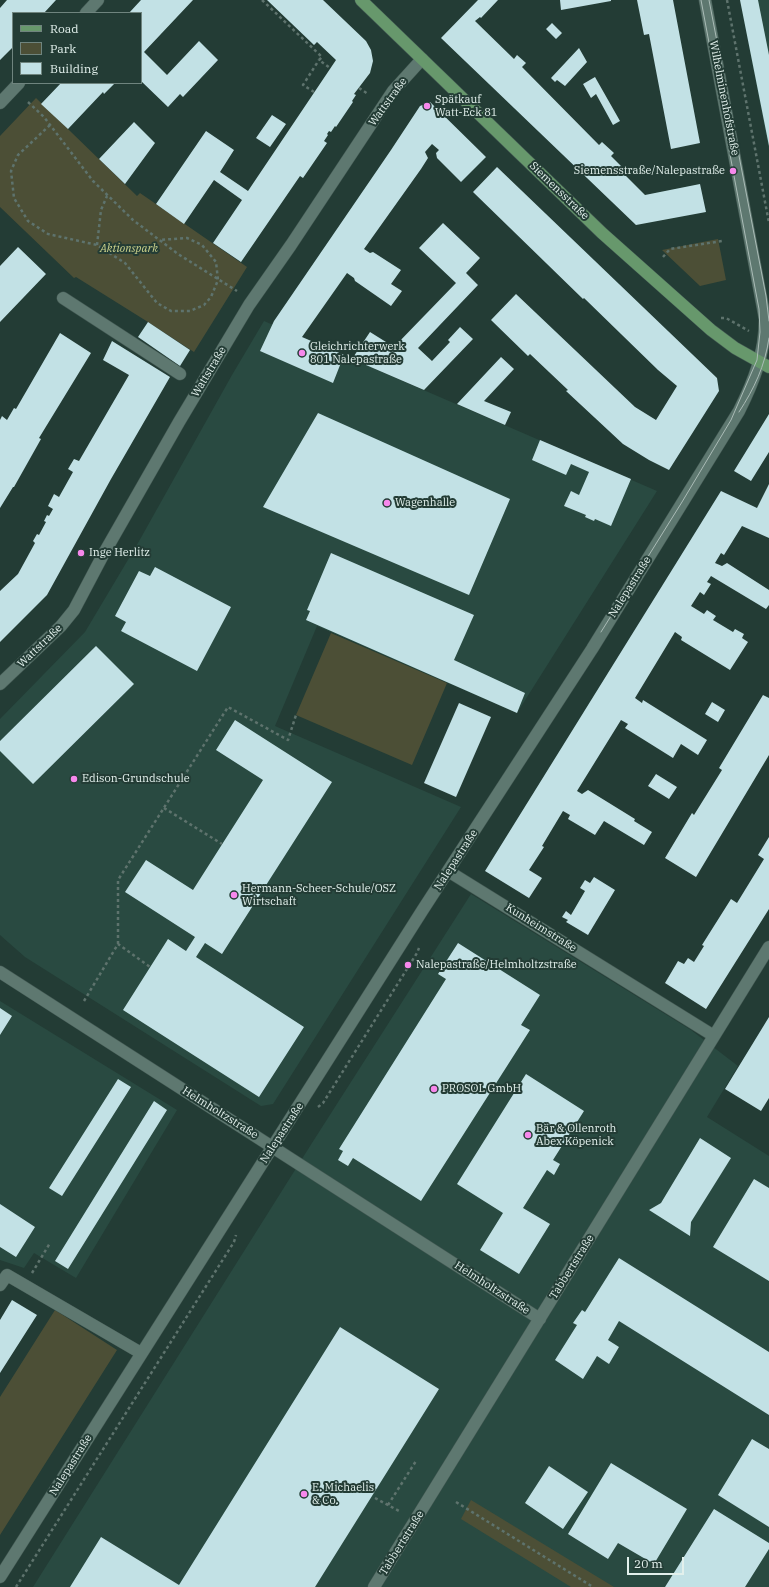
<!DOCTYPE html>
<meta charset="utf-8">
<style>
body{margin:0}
#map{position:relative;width:769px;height:1587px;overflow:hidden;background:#233c35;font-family:"IBM Plex Serif",serif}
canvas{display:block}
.legend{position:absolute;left:12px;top:12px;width:130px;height:72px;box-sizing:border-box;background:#233c35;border:1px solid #6f847e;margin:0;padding:5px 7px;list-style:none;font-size:12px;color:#e2f0ec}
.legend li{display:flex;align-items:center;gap:8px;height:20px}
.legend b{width:20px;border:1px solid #6f847e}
.scale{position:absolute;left:627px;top:1557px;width:57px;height:18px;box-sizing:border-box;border:2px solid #e2f0ec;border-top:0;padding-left:5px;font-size:12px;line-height:14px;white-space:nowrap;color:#e2f0ec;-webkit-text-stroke:3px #233c35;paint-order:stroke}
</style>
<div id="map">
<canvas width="769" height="1587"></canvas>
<ul class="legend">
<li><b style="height:5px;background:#67986c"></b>Road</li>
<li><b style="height:11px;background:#4c4f36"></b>Park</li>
<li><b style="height:11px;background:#c2e1e5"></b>Building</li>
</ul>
<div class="scale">20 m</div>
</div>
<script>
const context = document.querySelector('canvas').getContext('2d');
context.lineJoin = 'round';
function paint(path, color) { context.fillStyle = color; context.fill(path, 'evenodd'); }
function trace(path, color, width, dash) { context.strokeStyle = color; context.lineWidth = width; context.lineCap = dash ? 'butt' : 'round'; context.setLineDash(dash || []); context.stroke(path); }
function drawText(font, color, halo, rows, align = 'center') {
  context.font = font + ' "IBM Plex Serif",serif'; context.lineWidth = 4; context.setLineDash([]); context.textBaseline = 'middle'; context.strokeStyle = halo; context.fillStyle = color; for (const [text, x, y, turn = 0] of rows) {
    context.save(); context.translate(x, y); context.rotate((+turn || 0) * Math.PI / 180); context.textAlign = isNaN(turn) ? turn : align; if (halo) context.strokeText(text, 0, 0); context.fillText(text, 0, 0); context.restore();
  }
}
paint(new Path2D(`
 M740 0H769V150Z
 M264 321 657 491 517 713 317 626 275 726 461 807 273 1104 261 1106 25 957 0 935V719L85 632 138 543 232 375Z
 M471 894 691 1030 738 1066 707 1117 769 1156V1587H33L312 1143Z
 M0 1001 177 1110 76 1278 34 1253 24 1268 0 1260Z`), '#294a41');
paint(new Path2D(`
 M36 98 137 196 140 193 247 267 194 352 148 322 76 277 74 278 0 207V136Z
 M718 239 726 280 700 286 662 250Z
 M331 633 447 683 412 765 296 715Z
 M55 1310 117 1350 0 1535V1397Z
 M471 1500 614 1587H571L461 1519Z`), '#4c4f36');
paint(new Path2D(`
 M7 0H56L44 13H13V47L0 60V8Z
 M141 0H193L144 52 167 75 199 41 218 60 183 97 180 94 168 107 141 81V13H129Z
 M267 0H323L366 41 371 50 373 61 370 73 354 94 356 95 352 101 353 102 336 127 335 126 331 132 329 131 327 134 328 135 324 141 327 143 303 178 300 176 241 262 213 243 242 200 214 180 184 224 156 204 206 131 234 150 220 172 248 191 336 60 317 42 314 45Z
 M478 0H498L481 18 480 17 475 21 514 59 517 55 526 63 522 67 599 145 602 142 614 153 611 156 627 172 624 174 645 195 700 184 706 212 636 225 441 38Z
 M560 0H611V1L561 10Z
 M637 0H673L700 143 671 149 649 34 644 35Z
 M740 0H758L769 55V146Z
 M552 23 562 33 556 39 546 29Z
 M579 48 587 62 565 86 557 80 555 82 551 78Z
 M595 77 620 121 613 125 596 94 591 98 583 84Z
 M61 83H115L104 94 103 92 68 129 41 104Z
 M430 102 486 157 461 182 437 158 436 153 439 150 432 144 425 152 428 158 421 169 364 249 370 253 373 252 401 270 391 284 402 291 391 306 355 281 354 278 347 273 302 337 344 355 333 383 260 351 274 321 391 150 420 106Z
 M272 115 286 124 270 147 256 138Z
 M134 122 155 143 125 184 99 159Z
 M497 167 717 378 719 391 669 470 649 460 623 444 566 391 568 390 530 354 528 356 491 320 516 294 635 407 656 420 677 386 658 370 584 298 583 299 473 192Z
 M443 223 480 258 466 273 478 285 418 348 432 361 450 342 448 340 460 327 473 339 424 390 352 359 370 332 394 347 456 283 419 248Z
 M18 247 46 274 0 322V266Z
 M148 322 190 350 180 366 138 337Z
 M60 333 91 353 39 438 41 439 14 487H13L0 508V420L2 416 7 420 14 408 16 409Z
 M112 341 170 377 111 479 47 595 0 642V591L18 574 35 543 33 541 37 534 39 535 46 522 44 521 47 515 49 516 53 509 48 506 54 494 59 497 73 472 68 469 74 459 79 461 129 375 103 360Z
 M501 357 514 369 484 401 511 412 505 425 457 404Z
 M318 413 510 499 469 595 263 507Z
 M769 414V452L751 481 734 471Z
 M540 440 631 479 611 526 595 519 594 521 585 517 586 515 564 506 571 491 579 495 589 472 571 464 566 475 532 460Z
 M769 484V538L742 526 724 555 721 553 715 563 722 566 727 563 769 590V605L766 609 711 576 707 582 711 584 704 595 700 592 691 606 704 614 707 610 716 616 713 620 733 632 735 629 744 634 742 638 748 642 730 670 681 640 682 637 675 632 635 698 642 703 643 700 707 740 698 755 681 744 673 758 625 728 628 724 621 720 577 791 582 794 588 790 635 819 634 821 652 832 644 845 604 821 595 835 568 819 570 815 563 811 542 846 544 847 529 870 542 878 529 898 485 871 721 491 757 508Z
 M331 553 474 615 454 660 525 693 517 713 306 620 310 611 307 610Z
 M155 567 231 607 197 671 121 631 126 622 115 616 139 571 150 576Z
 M96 646 134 684 33 784 0 751V741Z
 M763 695 769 698V755L696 877 665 858 692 813 694 815 722 770 719 768Z
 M712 702 725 710 718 722 705 714Z
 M459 703 491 717 456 797 424 783Z
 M235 720 332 782 222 954 205 943 196 957 304 1027 259 1097 123 1010 168 939 186 951 195 937 125 892 146 860 193 890 263 780 216 750Z
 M656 774 677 787 669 799 648 786Z
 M769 837V909L706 1009 665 983 678 961 684 964 688 958 694 962 704 946 702 945 731 899 737 903 764 859 758 855Z
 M594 877 615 890 588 935 566 922 568 920 562 917 566 911 571 915 585 891 580 888 585 880 590 883Z
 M458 943 540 995 521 1025 530 1030 421 1201 353 1158 348 1166 338 1160 343 1151 339 1149 446 979 438 974Z
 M0 1008 12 1016 0 1035Z
 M769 1017V1098L761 1111 725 1089Z
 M526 1074 584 1111 553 1160 560 1164 554 1175 547 1170 523 1208 550 1224 519 1274 480 1250 503 1213 457 1184Z
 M118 1079 131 1087 62 1196 49 1188Z
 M154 1101 167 1110 68 1269 55 1261Z
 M700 1138 731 1158 691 1222 690 1236 649 1210 661 1203Z
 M754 1179 769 1188V1281L713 1247Z
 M0 1204 35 1227 16 1257 0 1247Z
 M619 1258 769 1352V1415L619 1321 608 1340 619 1347 609 1364 597 1356 583 1379 555 1360 577 1325 573 1323 582 1310 585 1312Z
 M12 1300 37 1315 0 1373V1320Z
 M340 1327 439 1389 315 1587H70L101 1537 179 1585Z
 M752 1439 769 1449V1527L718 1495Z
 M611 1463 687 1509 654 1564 618 1543 608 1559 568 1534Z
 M549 1466 588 1492 563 1529 525 1503Z
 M714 1509 769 1543V1549L745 1587H665Z`), '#c2e1e5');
const minor = new Path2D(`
 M86 13 98 0
 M0 103 19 83
 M63 298 180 374
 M0 684 61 626 74 610 103 555 179 422 249 305 291 245 393 91 422 59
 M448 871 714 1036
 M0 972 540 1319
 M0 1285 7 1275 141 1353
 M0 1577 422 911 592 649 739 411C754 381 765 353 765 319L705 0
 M374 1587 769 947`);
const major = new Path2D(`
 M361 0 602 233 711 330 735 348 769 367`);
trace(minor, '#425852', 13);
trace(major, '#425852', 13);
trace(new Path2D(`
 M262 0 322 57 319 60 330 68
 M727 0 769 223
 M359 88 368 94
 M314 92 303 85 319 60
 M28 102 44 117 93 181 133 220 178 254 237 291
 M50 125 18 155 11 171 14 198 28 221 48 234 97 245 125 263 157 303 171 311H190L204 305 211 297 218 280 216 262 202 245 187 238 159 240
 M97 245 101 210 107 196
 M663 257 670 249 722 241
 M721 318H726L749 331
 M164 808 222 844
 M118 944V880L228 707 288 740 296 715
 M84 1001 118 944 150 967
 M318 1107 323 1103 417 953 419 948
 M32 1273 50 1243
 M375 1498 399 1511
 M456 1502 593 1587
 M388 1505 416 1461
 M16 1587 234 1242 236 1235`), '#5e736d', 2.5, [3, 3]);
trace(minor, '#5e7870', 12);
trace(major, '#67986c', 12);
trace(new Path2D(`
 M709 0 766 296 769 321
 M739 412C754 389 765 366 769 338
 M601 632 682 502 731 420 757 360 760 332 759 309 701 0`), '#abbcb7', 1);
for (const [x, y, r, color] of [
 [427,106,4,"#f788ec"],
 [733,171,4,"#f788ec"],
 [302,353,4,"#f788ec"],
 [387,503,4,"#f788ec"],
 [81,553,4,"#f788ec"],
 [74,779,4,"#f788ec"],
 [234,895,4,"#f788ec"],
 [408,965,4,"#f788ec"],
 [434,1089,4,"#f788ec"],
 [528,1135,4,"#f788ec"],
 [304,1494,4,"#f788ec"]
]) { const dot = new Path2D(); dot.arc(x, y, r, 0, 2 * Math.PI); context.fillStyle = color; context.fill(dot); trace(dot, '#233c35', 1.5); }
drawText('11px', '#e2f0ec', '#233c35', [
 ["Wilhelminenhofstraße",724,98,79],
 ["Wattstraße",388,102,-54],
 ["Siemensstraße",559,191,44],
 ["Wattstraße",209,372,-59],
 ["Nalepastraße",630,587,-58],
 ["Wattstraße",40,646,-44],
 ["Nalepastraße",456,860,-57],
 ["Kunheimstraße",541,928,32],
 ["Helmholtzstraße",220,1113,32],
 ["Nalepastraße",282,1133,-57],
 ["Tabbertstraße",572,1267,-58],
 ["Helmholtzstraße",492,1288,33],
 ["Nalepastraße",71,1465,-58],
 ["Tabbertstraße",402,1543,-58]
]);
drawText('11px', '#e2f0ec', '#233c35', [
 ["Spätkauf",435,100],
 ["Watt-Eck 81",435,113],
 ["Siemensstraße/Nalepastraße",725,171,"right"],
 ["Gleichrichterwerk",310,347],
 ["801 Nalepastraße",310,360],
 ["Wagenhalle",395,503],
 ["Inge Herlitz",89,553],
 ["Edison-Grundschule",82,779],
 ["Hermann-Scheer-Schule/OSZ",242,889],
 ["Wirtschaft",242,902],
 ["Nalepastraße/Helmholtzstraße",416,965],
 ["PROSOL GmbH",442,1089],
 ["Bär & Ollenroth",536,1129],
 ["Abex Köpenick",536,1142],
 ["E. Michaelis",312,1488],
 ["& Co.",312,1501]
], 'left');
drawText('italic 11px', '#cfd58e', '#233c35', [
 ["Aktionspark",129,249]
]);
</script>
